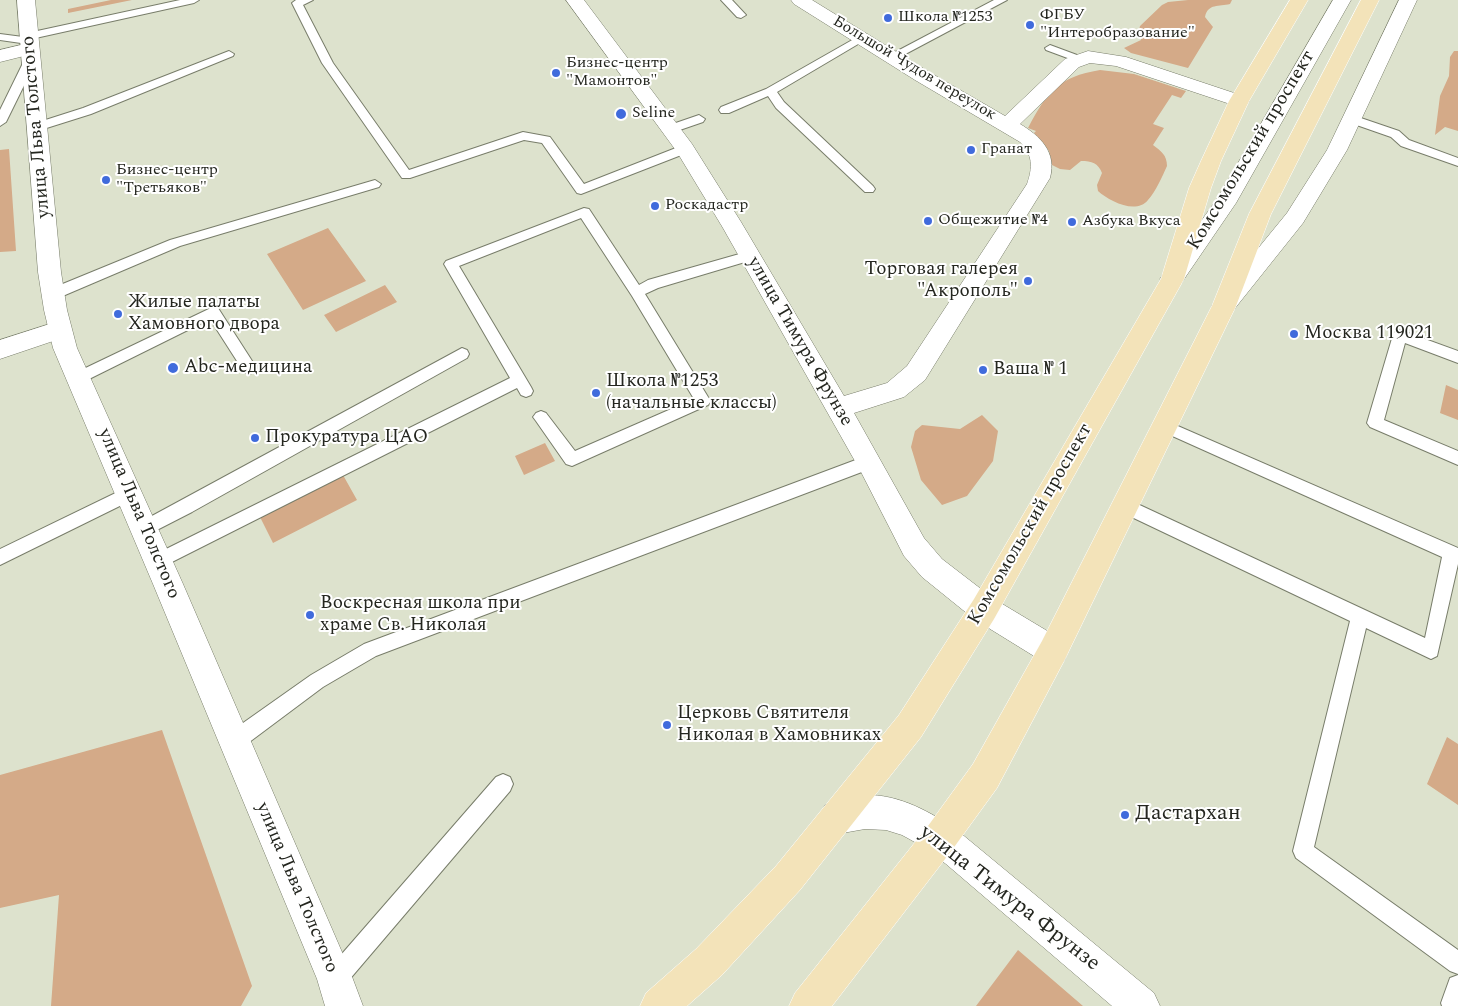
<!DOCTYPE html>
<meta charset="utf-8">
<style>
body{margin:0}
canvas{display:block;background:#dde2cd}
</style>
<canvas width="1458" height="1006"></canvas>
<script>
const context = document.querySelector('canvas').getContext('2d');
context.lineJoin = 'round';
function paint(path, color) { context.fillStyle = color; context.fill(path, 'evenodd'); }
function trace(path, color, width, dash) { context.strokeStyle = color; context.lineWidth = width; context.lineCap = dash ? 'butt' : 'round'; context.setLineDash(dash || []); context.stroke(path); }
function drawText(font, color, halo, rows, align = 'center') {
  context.font = font + ' Spectral,serif'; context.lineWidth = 4; context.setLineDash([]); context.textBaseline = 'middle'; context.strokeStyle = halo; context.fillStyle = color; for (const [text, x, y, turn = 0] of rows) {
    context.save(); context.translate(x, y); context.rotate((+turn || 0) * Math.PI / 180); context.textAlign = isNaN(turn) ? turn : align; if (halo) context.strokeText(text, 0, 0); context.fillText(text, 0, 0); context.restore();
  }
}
paint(new Path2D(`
 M111 0H132L68 13V9Z
 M1188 0H1232L1230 4C1219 7 1208 3 1205 17L1213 27 1188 68 1131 53 1124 48 1141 40 1142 35 1139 30 1140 26 1162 5 1168 2Z
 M1454 51H1458V131L1445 127 1435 135 1440 96 1449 76 1450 57Z
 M1100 70 1134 74 1186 91 1181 98 1172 95 1153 124 1164 128 1153 145C1161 151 1167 155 1167 166 1162 177 1156 191 1148 200 1136 215 1109 201 1098 191L1097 185 1102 173C1098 163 1092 161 1081 161L1070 170 1060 169 1052 165 1049 151 1034 133 1036 131 1028 128C1047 92 1058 77 1100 70Z
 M9 149 16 251 0 252V150Z
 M328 228 366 281 303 310 267 254Z
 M385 285 397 302 336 332 324 315Z
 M1446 385 1458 390V420L1440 413Z
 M982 415 998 431 993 461 967 496 942 505 921 480 911 447 915 431 922 425 960 429Z
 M545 443 555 461 524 475 515 456Z
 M343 475 357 500 273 543 260 517Z
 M162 730 252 986 241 1006H51L59 895 0 908V775Z
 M1447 737 1458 744V805L1427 784Z
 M1018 950 1083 1006H976Z`), '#d4aa88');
const lane = new Path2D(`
 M180 0H199L194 3 31 39 33 41 28 44 0 40V34L23 37 24 34 28 33Z
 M296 0H313L303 5 333 63 409 170 523 132 550 137 584 184 681 146 685 145 691 149 689 152 581 194 577 193 542 143 524 140 410 178H402L322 63 292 3Z
 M721 0H732L746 15 741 18 737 17Z
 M994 0H1007L896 59H888L886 57Z
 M861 35 865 36 866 38 865 40 777 92 784 102 873 186 875 189 873 192H865L776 108 768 96 729 113H721L719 110 721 107 766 89Z
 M1050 45 1085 58 1087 60 1081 63 1046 50 1045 48Z
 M229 51 234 54 233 56 91 114 37 131 31 127 33 124 83 108Z
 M30 58 36 61 6 122 0 126V110L24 61Z
 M699 115 705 119 703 122 671 133 665 129 667 126Z
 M1352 115 1399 131 1409 140 1458 158V166L1401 146 1391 137 1348 122 1346 119Z
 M375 180 381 184 379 187 180 246 58 298H48L46 294 48 290 170 240Z
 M584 208 589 209 639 285 648 280 750 251 755 253 757 256 755 259 658 288 645 294 708 397 711 401 708 405 572 466 566 464 536 421 533 417 536 413 541 411 546 413 575 451 694 399 632 296 581 218 459 266 531 387 533 391 531 395 526 397 521 395 517 388 166 565 160 568 154 565 152 560 154 555 510 378 444 264 446 261Z
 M213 307 218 308 254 364 256 368 254 372 249 374 244 372 210 319 83 382 78 384 73 382 71 378 73 374Z
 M1400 330 1458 351V363L1405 343 1384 420 1458 451V465L1370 427 1367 423 1393 335 1395 331Z
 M462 348 467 350 469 354 467 358 192 512 151 533 145 535 139 533 137 528 139 523Z
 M1164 420 1458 548V564L1437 656 1431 659 1366 628 1314 847 1458 950V974L1450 971 1296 858 1293 851 1350 621 1119 511 1117 506 1119 501 1125 499 1131 501 1425 638 1442 557 1159 430 1156 426 1159 422Z
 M869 455 875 457 877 462 875 467 376 656 323 687 240 749 233 752 226 749 223 742 226 735 311 675 364 644Z
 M130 486 136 488 138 493 136 498 0 565V549Z
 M503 774 510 777 513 784 510 791 343 987 335 990 327 987 324 979 327 971 496 777Z
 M1458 975V1006H1442L1441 1003 1450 978Z`);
const street = new Path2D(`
 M566 0H584L692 144 741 222 844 396 887 383 907 366 1027 184C1033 167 1033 155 1020 142L915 80 794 4 791 0H812L929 72 1005 116 1065 59 1088 51 1126 57 1246 97 1249 101 1246 105 1239 107 1116 66 1090 63 1079 67 1020 124C1040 136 1057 152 1050 178L925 380 904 397 854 413 924 538 942 559 994 599 1064 641 1068 651 1064 661 1053 666 1042 661 974 619 922 577 904 556 860 470 723 228 677 152Z
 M29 43 36 45 38 49 36 53 0 62V50Z
 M59 321 68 324 71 330 68 336 0 359V340Z`);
const secondary = new Path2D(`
 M17 0H35L61 272 67 310 77 348 183 584 348 966 363 1006H325L317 979 153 584 53 348 44 310 38 272Z
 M1333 0H1351L1236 203 1180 285 1172 287 1164 285 1160 279 1164 273 1217 199Z
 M1399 0H1417L1347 150 1303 223 1232 312 1224 315 1216 312 1212 306 1216 300 1287 213 1327 150Z
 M865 795C899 794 931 812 958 831L1154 993 1160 1006H1112L946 864 922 846 902 835 886 830 865 829 837 834 825 829 820 817 825 805 837 800Z`);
const primary = new Path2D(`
 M1290 0H1308L1249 101 1221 161 1211 188 1184 279 994 619 921 737 800 890 722 975 687 1006H640L646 993 696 949 776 866 899 715 974 599 1161 279 1189 188 1201 161 1229 101Z
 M1361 0H1379L1271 214 1236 306 1064 661 997 788 952 850 832 1006H789L795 993 928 826 973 764 1042 641 1212 306 1249 214Z`);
trace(lane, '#787d6a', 2);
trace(street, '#787d6a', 1);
trace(secondary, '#787d6a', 1);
trace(primary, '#fff', 1);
paint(lane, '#fff');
paint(street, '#fff');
paint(secondary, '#fff');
paint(primary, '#f3e3b9');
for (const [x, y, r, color] of [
 [888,18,5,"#406bdc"],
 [1030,25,5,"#406bdc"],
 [556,73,5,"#406bdc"],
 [621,114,6,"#406bdc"],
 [971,150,5,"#406bdc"],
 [106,180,5,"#406bdc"],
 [655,206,5,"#406bdc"],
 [928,221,5,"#406bdc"],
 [1072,222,5,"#406bdc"],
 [1028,281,5,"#406bdc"],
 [118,314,5,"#406bdc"],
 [1294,334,5,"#406bdc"],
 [173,368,6,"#406bdc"],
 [983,370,5,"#406bdc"],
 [596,393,5,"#406bdc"],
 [255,438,5,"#406bdc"],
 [310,615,5,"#406bdc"],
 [667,725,5,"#406bdc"],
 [1125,815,5,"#406bdc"]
]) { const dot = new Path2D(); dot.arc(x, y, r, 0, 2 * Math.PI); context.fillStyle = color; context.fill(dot); trace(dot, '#fff', 2); }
drawText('16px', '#24261f', '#fff', [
 ["ФГБУ",1040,16],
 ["\"Интеробразование\"",1040,34],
 ["Школа №1253",898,18],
 ["Бизнес-центр",566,64],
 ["\"Мамонтов\"",566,82],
 ["Seline",632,114],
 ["Гранат",981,150],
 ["Бизнес-центр",116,171],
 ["\"Третьяков\"",116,189],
 ["Роскадастр",665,206],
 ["Общежитие №4",938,221],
 ["Азбука Вкуса",1082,222]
], 'left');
drawText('16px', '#24261f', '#fff', [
 ["Большой Чудов переулок",914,69,31]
]);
drawText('19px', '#24261f', '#fff', [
 ["улица Льва Толстого",37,127,-95],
 ["Комсомольский проспект",1252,151,-59],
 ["улица Тимура Фрунзе",799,342,60],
 ["улица Льва Толстого",138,514,67],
 ["Комсомольский проспект",1031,525,-60],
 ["улица Льва Толстого",296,888,67]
]);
drawText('19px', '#24261f', '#fff', [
 ["Торговая галерея",1018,270,"right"],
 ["\"Акрополь\"",1018,292,"right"],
 ["Жилые палаты",128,303],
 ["Хамовного двора",128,325],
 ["Москва 119021",1304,334],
 ["Abc-медицина",184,368],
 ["Ваша № 1",993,370],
 ["Школа №1253",606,382],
 ["(начальные классы)",606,404],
 ["Прокуратура ЦАО",265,438],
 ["Воскресная школа при",320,604],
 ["храме Св. Николая",320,626],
 ["Церковь Святителя",677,714],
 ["Николая в Хамовниках",677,736]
], 'left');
drawText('22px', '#24261f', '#fff', [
 ["Дастархан",1135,815]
], 'left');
drawText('22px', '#24261f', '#fff', [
 ["улица Тимура Фрунзе",1009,899,38]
]);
</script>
